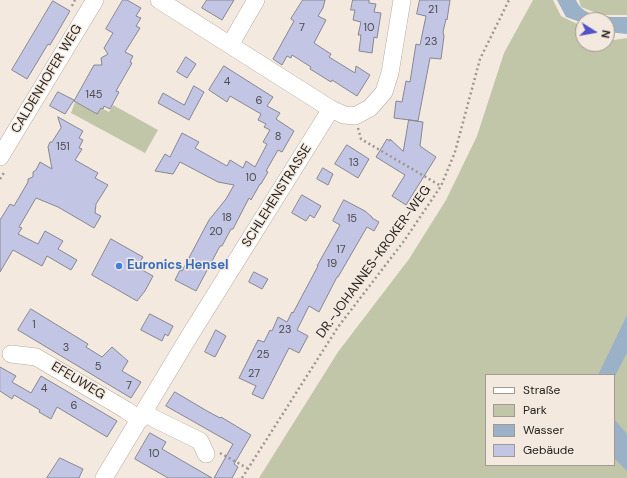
<!DOCTYPE html>
<meta charset="utf-8">
<style>
body{margin:0}
#map{position:relative;width:627px;height:478px;overflow:hidden;background:#f3e9df;font-family:"DM Sans",sans-serif}
canvas{display:block}
.legend{position:absolute;left:485px;top:374px;width:130px;height:92px;box-sizing:border-box;background:#f3e9df;border:1px solid #a19992;margin:0;padding:5px 7px;list-style:none;font-size:12px;color:#26221f}
.legend li{display:flex;align-items:center;gap:8px;height:20px}
.legend b{width:20px;border:1px solid #a19992}
.north{position:absolute;left:575px;top:12px;width:40px;height:40px;box-sizing:border-box;background:#f3e9df;border:1px solid #a19992;border-radius:50%;rotate:101deg;font-size:11px;font-weight:700;line-height:16px;text-align:center;color:#26221f}
.north::after{content:'';display:block;margin:auto;width:14px;height:18px;background:#5352c9;clip-path:polygon(50% 0,100% 100%,50% 72%,0 100%)}
</style>
<div id="map">
<canvas width="627" height="478"></canvas>
<ul class="legend">
<li><b style="height:5px;background:#fff"></b>Straße</li>
<li><b style="height:11px;background:#c2c6a9"></b>Park</li>
<li><b style="height:11px;background:#9ab1c8"></b>Wasser</li>
<li><b style="height:11px;background:#c2c5e3"></b>Gebäude</li>
</ul>
<div class="north">N</div>
</div>
<script>
const context = document.querySelector('canvas').getContext('2d');
context.lineJoin = 'round';
function paint(path, color) { context.fillStyle = color; context.fill(path, 'evenodd'); }
function trace(path, color, width, dash) { context.strokeStyle = color; context.lineWidth = width; context.lineCap = dash ? 'butt' : 'round'; context.setLineDash(dash || []); context.stroke(path); }
function drawText(font, color, halo, rows, align = 'center') {
  context.font = font + ' "DM Sans",sans-serif'; context.lineWidth = 3; context.setLineDash([]); context.textBaseline = 'middle'; context.strokeStyle = halo; context.fillStyle = color; for (const [text, x, y, turn = 0] of rows) {
    context.save(); context.translate(x, y); context.rotate((+turn || 0) * Math.PI / 180); context.textAlign = isNaN(turn) ? turn : align; if (halo) context.strokeText(text, 0, 0); context.fillText(text, 0, 0); context.restore();
  }
}
paint(new Path2D(`
 M533 0H553L561 16 583 27V44H607V41L627 38V478H259L338 352 409 259 446 200 477 136 504 53ZM486 375H614V465H486Z
 M579 0H627V15H602L581 7Z
 M75 102 97 114 101 108 109 112 113 105 158 130 145 153 71 113Z`), '#c2c6a9');
paint(new Path2D(`
 M557 0H576C584 19 610 17 627 17V34L607 32V20H583V23L566 17Z
 M627 315V353L614 378V375H598Z
 M614 419 627 434V471L614 458Z`), '#9ab1c8');
const building = new Path2D(`
 M123 0H127L141 8 136 16 141 18 136 26 140 28 125 52 133 56 130 62 132 63 116 91 119 92 110 109 104 106 103 109 101 108 97 114 74 101 94 65H102L101 58 108 54 104 48 113 33 106 29Z
 M207 0H234L222 20 202 8Z
 M303 0H325L323 8 318 16 326 20 314 43 331 54 329 57 355 73 356 66 370 75 357 96 332 80 331 82 310 69 311 67 292 55 291 58 287 56 282 65 273 59 294 21 291 19Z
 M353 0H369V3L376 4 374 12 381 13 377 38 374 37 372 53 359 51 361 35H358L361 22 353 20 355 10H351Z
 M420 0H450L447 20 446 19 443 32 444 36 441 59 430 58 418 121 394 118 396 101 402 102 406 81 410 82 416 44 420 45 426 16 417 14Z
 M53 1 70 11 50 45 48 44 27 79 12 70Z
 M186 57 196 64 187 78 177 72Z
 M224 66 273 97 267 106 280 113 276 119 294 131 282 152 278 150 266 171 268 172 261 184H260L251 200 249 198 233 229H231L222 246H220L196 291 175 280 180 270 182 271 209 220 226 199 234 185 218 182 180 162 173 174 155 171 165 154 170 157 182 133 199 142 195 148 227 166 230 160 243 168 246 161 255 167 267 144 263 142 270 130 264 127 266 124 258 120 261 114 230 96 227 102 209 90Z
 M194 86 204 92 189 120 158 103 163 93 184 105Z
 M58 92 74 100 65 114 50 106Z
 M58 117 83 131 79 138 83 140 79 148 82 149 75 160 98 173 95 178 108 185 96 204 95 213 101 216 94 228 58 207 36 198 19 227 22 228 18 234 38 244 45 231 63 241 58 249 77 260 71 270 47 256 42 266 13 250 0 272V220L10 204 14 206 28 182V179L33 177V172L36 170 40 162 52 169 48 147 50 142H52L61 128Z
 M409 120 423 122 420 146 436 157 406 205 392 196 405 175 376 157 387 139 390 141V139L403 151Z
 M347 145 369 159 358 178 335 164Z
 M323 168 333 174 328 185 317 179Z
 M302 195 321 206 314 218 310 215 306 221 292 213Z
 M344 200 365 211 372 217V218L379 222 374 231 367 227 338 277H337L319 312 309 306 297 330 308 336 299 353 289 348 263 399 252 394 256 386 239 378 258 340 264 342 270 330 272 331 278 317 287 322 292 312 293 313 318 266H317L340 225 333 221Z
 M111 239 143 257 137 267 153 276 145 291 137 301 92 275Z
 M254 272 268 279 262 289 249 282Z
 M31 309 88 344 86 347 102 357 112 347 128 361 122 371 141 382 131 398 18 330Z
 M150 314 173 326 168 336 165 334 162 341 141 330Z
 M216 330 226 336 215 357 205 352Z
 M0 367 16 376 12 382 31 393 41 376 117 421 107 437 57 407 51 419 39 412 40 410 14 395 12 399 0 391Z
 M175 392 207 411 220 418 221 417 251 435 234 464 238 467 232 478H214L233 444 166 406Z
 M150 433 166 442 162 449 212 478H168L135 459Z
 M60 458 83 469 79 478H47Z`);
paint(building, '#c2c5e3');
trace(building, '#868792', 1);
const minor = new Path2D(`
 M230 45 256 0
 M331 109 344 115 355 116 370 108 384 92 390 73 402 0
 M0 157 95 0
 M11 354 36 357 126 410 140 420
 M144 412 155 419 200 441 206 454
 M104 478 190 335 331 109 159 0`);
trace(minor, '#b4aba2', 18);
trace(new Path2D(`
 M72 6 75 0
 M358 128 361 139 441 186
 M0 179 5 171
 M220 453 247 468
 M242 478 338 327 404 241 441 186 455 152 480 59 509 0`), '#9d968f', 2.5, [2, 3]);
trace(minor, '#fff', 17);
for (const [x, y, r, color] of [
 [119,266,4,"#3f7fe0"]
]) { const dot = new Path2D(); dot.arc(x, y, r, 0, 2 * Math.PI); context.fillStyle = color; context.fill(dot); trace(dot, '#f3e9df', 1.5); }
drawText('11px', '#4d4b50', null, [
 ["21",433,10],
 ["7",302,28],
 ["10",369,28],
 ["23",431,42],
 ["4",227,82],
 ["145",94,95],
 ["6",259,101],
 ["8",278,137],
 ["151",63,147],
 ["13",354,163],
 ["10",251,178],
 ["18",227,218],
 ["15",352,219],
 ["20",216,232],
 ["17",341,250],
 ["19",332,264],
 ["1",34,325],
 ["23",285,330],
 ["3",66,348],
 ["25",263,355],
 ["5",98,367],
 ["27",254,374],
 ["7",129,386],
 ["4",44,389],
 ["6",74,406],
 ["10",154,454]
]);
drawText('13px', '#26221f', '#f3e9df', [
 ["CALDENHOFER WEG",47,79,-59],
 ["SCHLEHENSTRASSE",277,196,-58],
 ["DR.-JOHANNES-KROKER-WEG",374,262,-54],
 ["EFEUWEG",78,381,31]
]);
drawText('bold 13px', '#366cbe', '#f3e9df', [
 ["Euronics Hensel",127,266]
], 'left');
</script>
